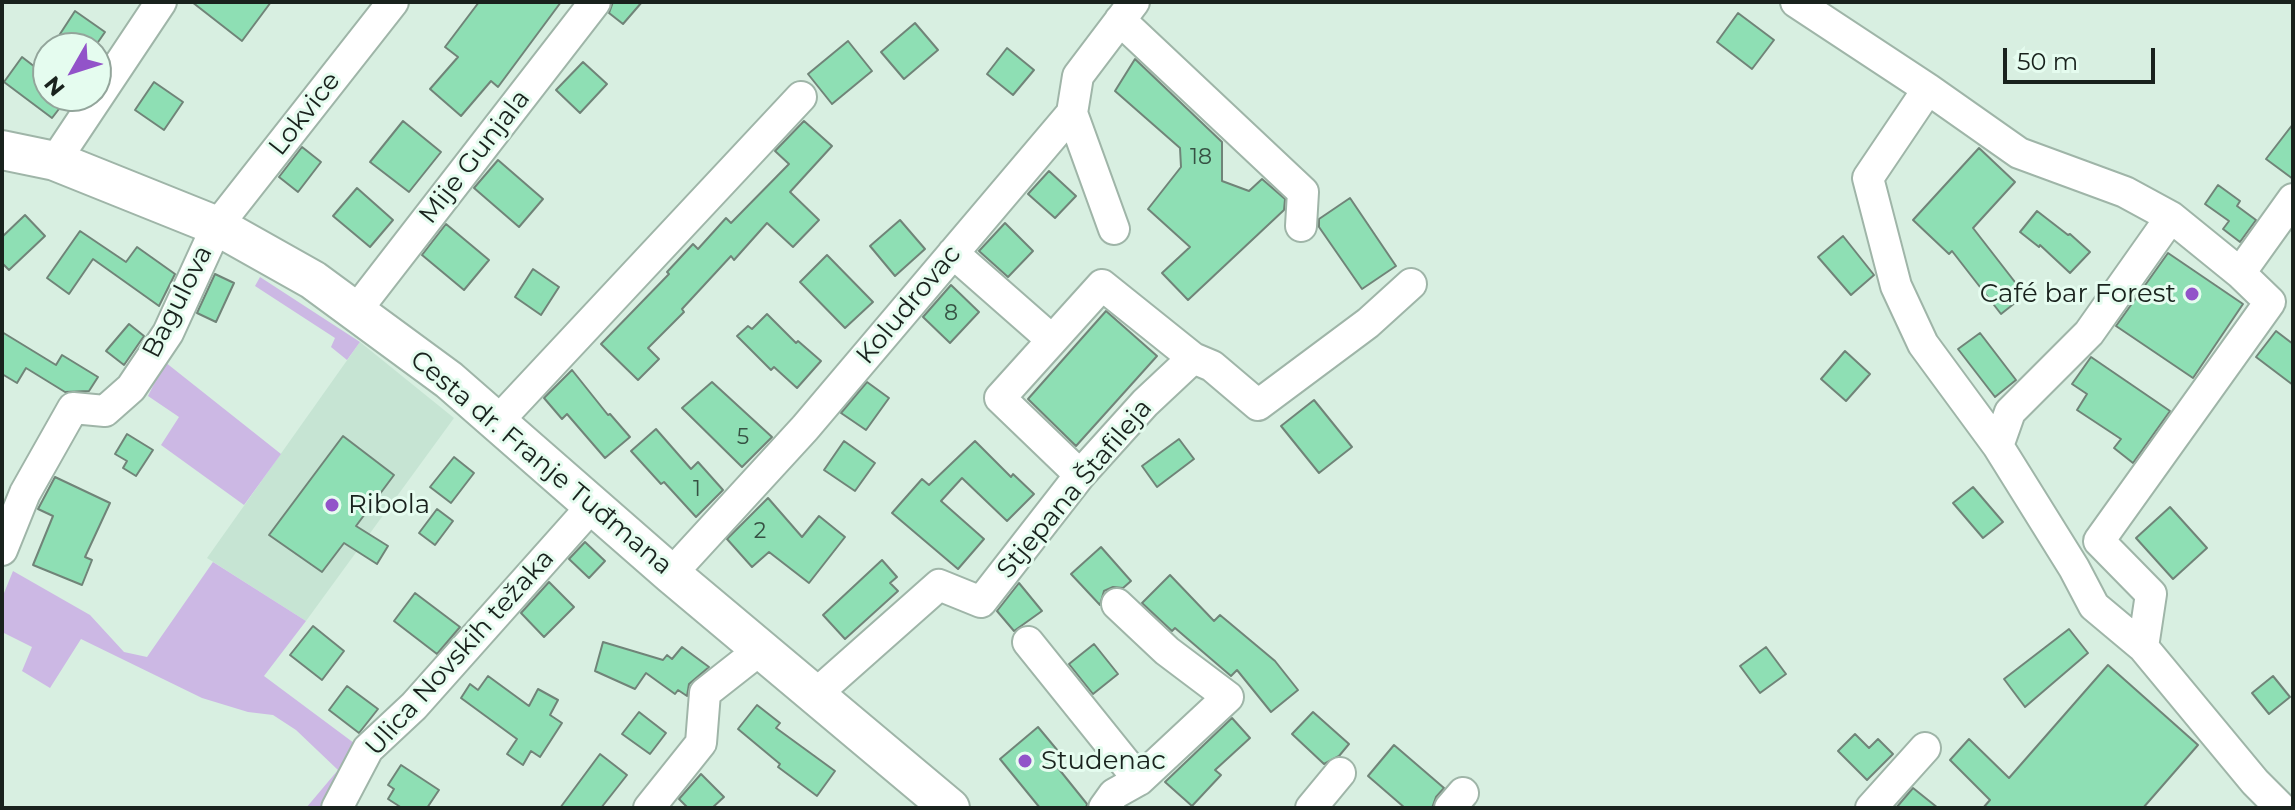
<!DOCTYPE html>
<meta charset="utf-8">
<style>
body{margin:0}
#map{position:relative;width:2295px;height:810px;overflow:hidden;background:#d8efe1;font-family:Montserrat,sans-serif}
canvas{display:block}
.frame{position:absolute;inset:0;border:4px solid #19221d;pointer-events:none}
.north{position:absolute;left:32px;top:32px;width:80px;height:80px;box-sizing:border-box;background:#e5fcef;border:2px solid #93a59b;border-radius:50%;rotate:231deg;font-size:22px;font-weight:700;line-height:32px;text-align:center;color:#19221d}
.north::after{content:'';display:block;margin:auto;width:28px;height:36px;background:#9253c9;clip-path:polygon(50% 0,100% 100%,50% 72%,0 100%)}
.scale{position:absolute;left:2003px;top:48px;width:152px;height:36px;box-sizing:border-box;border:4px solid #19221d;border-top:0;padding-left:10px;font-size:24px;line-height:28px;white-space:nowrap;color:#19221d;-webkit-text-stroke:6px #e5fcef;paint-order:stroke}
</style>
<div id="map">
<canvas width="2295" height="810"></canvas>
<div class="frame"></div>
<div class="north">N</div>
<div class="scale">50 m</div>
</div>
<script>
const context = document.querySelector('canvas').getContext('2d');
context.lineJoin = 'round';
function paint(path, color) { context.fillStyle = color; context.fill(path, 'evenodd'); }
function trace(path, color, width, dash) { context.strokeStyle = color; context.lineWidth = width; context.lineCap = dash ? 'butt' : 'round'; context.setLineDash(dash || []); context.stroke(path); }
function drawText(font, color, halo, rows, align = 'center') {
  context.font = font + ' Montserrat,sans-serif'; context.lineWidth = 6; context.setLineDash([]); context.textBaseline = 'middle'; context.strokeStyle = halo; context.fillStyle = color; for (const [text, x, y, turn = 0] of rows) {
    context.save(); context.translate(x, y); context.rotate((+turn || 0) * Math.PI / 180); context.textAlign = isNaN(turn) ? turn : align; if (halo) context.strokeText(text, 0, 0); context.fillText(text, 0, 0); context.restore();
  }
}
paint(new Path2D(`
 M360 342 454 418 306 621 207 558Z`), '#c6e4d3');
paint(new Path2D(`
 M260 277 360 342 347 360 331 347 335 338 255 286Z
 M165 362 281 454 244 505 161 445 179 417 148 396Z
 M213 562 306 621 264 676 362 749 329 808H306L338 770 296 730 273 715 248 712 202 698 81 639 50 688 22 671 32 647 2 632V598L13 571 90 615 124 652 147 657Z`), '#ccb8e4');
const building = new Path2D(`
 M192 2H271L242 41Z
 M479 2H561L498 87 491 81 461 116 430 89 458 57 445 47Z
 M613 2H642L623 24 609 13Z
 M75 11 105 32 94 48H80L60 34Z
 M1738 13 1774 40 1752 69 1717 42Z
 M915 23 938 50 904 79 881 52Z
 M848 41 872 71 832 104 808 74Z
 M1007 48 1034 70 1013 95 987 74Z
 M22 57 48 77V96H69L52 118 4 82Z
 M1135 59 1222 142V181L1249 191 1262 179 1285 199 1284 210 1188 300 1162 273 1190 247 1148 209 1181 167 1180 148 1115 91Z
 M583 62 607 84 580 113 556 90Z
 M154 82 183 102 164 130 135 110Z
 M403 121 441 152 409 192 370 162Z
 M804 121 832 146 790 192 819 220 793 247 767 223 734 260 731 256 682 309 684 312 648 348 659 359 638 380 601 344 669 274 667 272 693 244 698 249 726 218 731 223 789 164 775 151Z
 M2293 124V179L2266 159Z
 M302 147 321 162 298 192 279 177Z
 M1979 148 2015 182 1973 228 2025 295 2001 314 1952 251 1949 254 1913 220Z
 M498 160 543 199 519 227 474 188Z
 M1049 171 1076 196 1055 218 1028 194Z
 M2218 185 2240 201 2237 206 2256 220 2240 242 2223 229 2229 221 2205 204Z
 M357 188 393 220 370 247 333 216Z
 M1350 198 1396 266 1362 289 1319 227V219Z
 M2037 211 2068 235 2070 234 2090 252 2070 273 2040 245 2039 247 2020 232Z
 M25 215 45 236 9 270 2 263V237Z
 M900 220 925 249 895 276 870 246Z
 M1005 223 1033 251 1008 277 979 251Z
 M446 224 489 260 464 290 422 255Z
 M80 231 126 262 137 247 175 274 159 306 93 259 69 294 47 278Z
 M1843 236 1874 275 1851 295 1818 257Z
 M2168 253 2243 304 2193 378 2116 326Z
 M827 255 873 302 845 328 800 282Z
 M533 269 559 287 541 315 515 297Z
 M215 274 234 283 216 322 197 313Z
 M951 285 979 312 950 343 923 317Z
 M1106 311 1157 356 1076 446 1028 399Z
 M767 314 796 343 798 341 821 361 797 388 774 367 771 370 737 336 748 326 752 329Z
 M129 324 144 336 124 365 106 351Z
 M2276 331 2293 344V385L2256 357Z
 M2 332 56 365 62 355 98 377 89 391 65 392 26 368 17 383 2 374Z
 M1980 333 2016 380 1995 397 1958 349Z
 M1845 351 1870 374 1846 401 1821 379Z
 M2091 357 2170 411 2133 463 2114 448 2121 439 2077 410 2087 394 2072 384Z
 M572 370 608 415 610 414 630 437 605 458 567 414 562 419 544 398Z
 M712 382 772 437 742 467 682 408Z
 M867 382 889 398 866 430 841 413Z
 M1314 400 1352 447 1319 473 1281 426Z
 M656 429 691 469 698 462 723 490 696 517 664 482 661 484 631 451Z
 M127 434 153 450 136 476 123 468 127 461 115 454Z
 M343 436 394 475 356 526 388 546 377 564 344 543 322 572 269 535Z
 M1179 439 1194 459 1157 487 1142 466Z
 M844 441 875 463 855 491 824 470Z
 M975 441 1011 477 1013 474 1034 494 1007 521 962 478 941 501 984 539 958 569 892 513 922 479 929 485Z
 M454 457 474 473 451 503 430 487Z
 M55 477 110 503 85 557 92 560 82 585 33 565 53 516 38 509Z
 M1973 487 2003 522 1983 538 1953 503Z
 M768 498 802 537 819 516 845 537 809 583 769 552 752 567 727 539Z
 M2170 507 2207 548 2173 579 2136 538Z
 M437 509 453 521 435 545 419 533Z
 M585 542 605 561 589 578 569 559Z
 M1101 547 1131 581 1123 588 1113 587 1104 591 1100 605 1071 574Z
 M882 560 897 577 890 583 898 591 845 639 823 615Z
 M1170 575 1214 621 1220 615 1275 661 1298 690 1271 712 1237 670 1231 676 1175 628 1172 631 1142 603Z
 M549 582 574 607 544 637 521 613Z
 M1019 583 1042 611 1014 631 997 611Z
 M415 593 460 627 437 654 394 621Z
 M313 626 344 651 322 680 290 655Z
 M2069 629 2088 653 2025 707 2004 679Z
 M603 642 663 660 667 655 672 659 682 647 709 667 689 684 687 696 678 690 675 694 646 673 635 689 595 671Z
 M1094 644 1118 674 1093 694 1069 664Z
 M1766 647 1786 674 1760 693 1740 666Z
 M2108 665 2198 745 2143 808H1983L1990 800 1950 760 1969 739 2009 778Z
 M488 676 529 706 538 689 558 700 550 715 562 723 540 757 531 751 523 765 507 754 517 739 461 698 470 684 478 690Z
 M2273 676 2290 697 2269 714 2252 693Z
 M347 686 378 709 359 733 329 710Z
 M757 705 780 723 776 728 835 771 817 796 778 767 780 764 738 729Z
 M639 712 666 733 650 754 622 734Z
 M1313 712 1349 744 1339 756 1324 764 1292 734Z
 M1232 718 1250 738 1215 770 1221 775 1192 806 1165 782Z
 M1038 727 1058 751 1050 758 1087 804 1086 808H1040L1000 759Z
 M1855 734 1869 748 1878 739 1893 754 1867 780 1838 751Z
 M1394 745 1444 788 1436 797 1432 808H1405L1368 776Z
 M600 754 627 775 601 808H560Z
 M401 765 439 790 427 808H402L388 799 394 789 388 785Z
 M701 774 724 797 712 808H688L679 799Z
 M1913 788 1938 808H1896Z`);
paint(building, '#8edfb4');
trace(building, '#708478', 2);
const minor = new Path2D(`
 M1796 2 1928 89 2019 153 2125 192 2171 217 2240 273 2270 302 2099 541 2151 594 2143 647
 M1120 20 1303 192 1301 226
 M1928 89 1868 178 1896 286 1923 344 1998 446 2074 568 2094 606 2143 647 2255 782 2281 808
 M1072 113 1114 229
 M55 161 161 2
 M953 253 1052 340
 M2240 273 2293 199
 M355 312 595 2
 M498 421 801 97
 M1998 446 2010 412 2089 333 2171 217
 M1080 475 1000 398 1102 285 1193 358
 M2 550 25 493 73 408 105 411 131 388 168 333 217 226 393 2
 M671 574 805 428 1072 113 1078 76 1134 2
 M1028 642 1139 780
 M816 694 939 585 981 602 1080 475 1145 403 1193 358 1212 366 1258 405 1368 323 1411 284
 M337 808 368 749 414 706 593 505
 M649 808 701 743 705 693 761 649
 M1104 808 1114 794 1139 780 1228 697 1167 651 1117 604
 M1311 808 1340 773
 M1450 808 1463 793
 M1871 808 1925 748`);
const major = new Path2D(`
 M2 150 55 161 217 226 313 280 449 380 671 574 950 808`);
trace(minor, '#9fb5a8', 34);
trace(major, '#9fb5a8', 42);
trace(minor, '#fff', 30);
trace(major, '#fff', 38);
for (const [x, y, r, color] of [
 [2192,294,8,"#9253c9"],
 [332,505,8,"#9253c9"],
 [1025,761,8,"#9253c9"]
]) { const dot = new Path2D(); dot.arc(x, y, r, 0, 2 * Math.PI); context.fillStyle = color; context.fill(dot); trace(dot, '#e5fcef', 3); }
drawText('22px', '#365143', null, [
 ["18",1201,158],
 ["8",951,314],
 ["5",743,438],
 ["1",697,490],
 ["2",760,532]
]);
drawText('26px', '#19221d', '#e5fcef', [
 ["Lokvice",305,114,-52],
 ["Mije Gunjala",475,157,-52],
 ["Bagulova",178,302,-63],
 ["Koludrovac",909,305,-50],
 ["Cesta dr. Franje Tuđmana",541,463,40],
 ["Stjepana Štafileja",1075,489,-50],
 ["Ulica Novskih težaka",460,653,-48]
]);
drawText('26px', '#19221d', '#e5fcef', [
 ["Café bar Forest",2176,294,"right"],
 ["Ribola",348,505],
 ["Studenac",1041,761]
], 'left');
</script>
